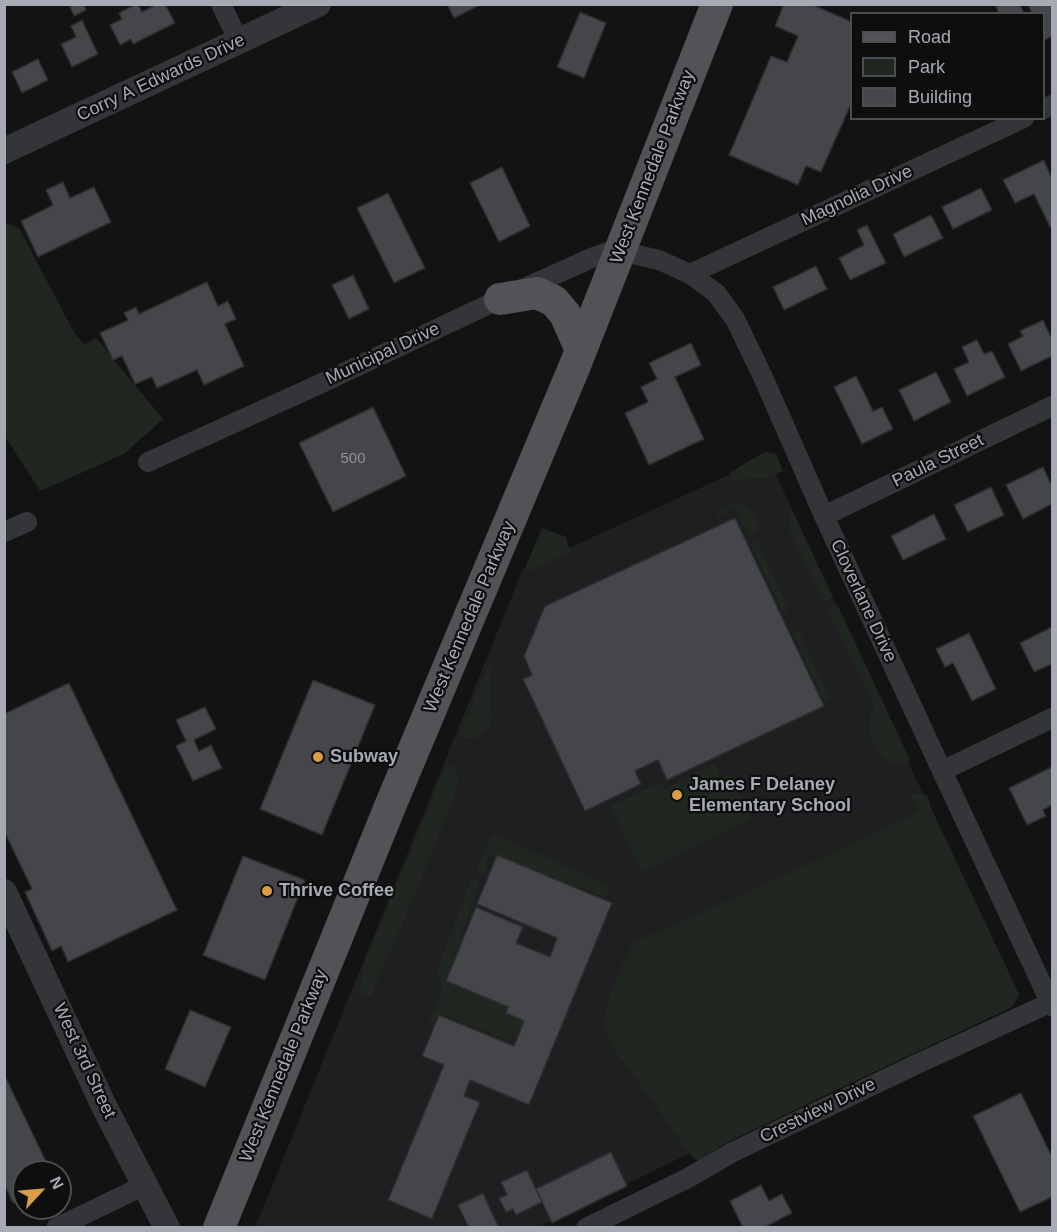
<!DOCTYPE html>
<style>
body{margin:0}
#map{position:relative;width:1057px;height:1232px;overflow:hidden;background:#131314;font-family:Arial,sans-serif}
canvas{display:block}
.frame{position:absolute;inset:0;border:6px solid #a6abb3;pointer-events:none}
.legend{position:absolute;left:850px;top:12px;width:195px;height:108px;box-sizing:border-box;background:#0e0e0f;border:2px solid #4b4d51;margin:0;padding:8px 10px;list-style:none;font-size:18px;color:#a6abb3}
.legend li{display:flex;align-items:center;gap:12px;height:30px}
.legend b{width:30px;border:2px solid #4b4d51}
.north{position:absolute;left:12px;top:1160px;width:60px;height:60px;box-sizing:border-box;background:#0e0e0f;border:2px solid #4b4d51;border-radius:50%;rotate:64deg;font-size:16px;font-weight:700;line-height:24px;text-align:center;color:#a6abb3}
.north::after{content:'';display:block;margin:auto;width:21px;height:27px;background:#da9c45;clip-path:polygon(50% 0,100% 100%,50% 72%,0 100%)}
</style>
<div id="map">
<canvas width="1057" height="1232"></canvas>
<div class="frame"></div>
<ul class="legend">
<li><b style="height:8px;background:#515357"></b>Road</li>
<li><b style="height:16px;background:#202620"></b>Park</li>
<li><b style="height:16px;background:#454649"></b>Building</li>
</ul>
<div class="north">N</div>
</div>
<script>
const context = document.querySelector('canvas').getContext('2d');
context.lineJoin = 'round';
function paint(path, color) { context.fillStyle = color; context.fill(path, 'evenodd'); }
function trace(path, color, width, dash) { context.strokeStyle = color; context.lineWidth = width; context.lineCap = dash ? 'butt' : 'round'; context.setLineDash(dash || []); context.stroke(path); }
function drawText(font, color, halo, rows, align = 'center') {
  context.font = font + ' Arial,sans-serif'; context.lineWidth = 4.5; context.setLineDash([]); context.textBaseline = 'middle'; context.strokeStyle = halo; context.fillStyle = color; for (const [text, x, y, turn = 0] of rows) {
    context.save(); context.translate(x, y); context.rotate((+turn || 0) * Math.PI / 180); context.textAlign = isNaN(turn) ? turn : align; if (halo) context.strokeText(text, 0, 0); context.fillText(text, 0, 0); context.restore();
  }
}
paint(new Path2D(`
 M768 457 1015 994 539 1227 255 1228 523 569Z`), '#1f1f21');
paint(new Path2D(`
 M5 223 19 228 76 336 85 344 96 338 163 419 124 454 40 491 5 436Z
 M766 452 776 454 783 471 765 478 733 480 730 473 759 455Z
 M733 503C750 503 754 516 761 530L749 537 735 508 716 518 721 508Z
 M792 510 833 597 824 602 789 529V517Z
 M542 528 566 537 570 552 530 571 525 568Z
 M757 540 788 608 784 614 750 544Z
 M837 604 910 760C904 765 899 766 891 765 880 756 870 740 869 726 869 719 872 712 874 706L828 611 827 608Z
 M793 633H800L831 700 825 704Z
 M493 664C492 670 490 677 490 683 489 694 494 716 490 725 485 738 470 742 459 736L488 666Z
 M447 763 455 769 459 776 455 795 398 935 370 997 359 992 364 965Z
 M715 764 720 778 729 774 751 820 642 872 610 806 660 782 664 789Z
 M918 793 928 796 931 808 1019 994 1013 1006 1002 1012 874 1072 728 1142 698 1161 692 1157 610 1043C608 1039 606 1034 605 1030 600 1005 623 965 633 943L809 864 918 812 911 796Z
 M495 834 610 886 606 898 497 855 496 858 489 855 484 874 476 871 491 835Z
 M472 877 480 882 446 981 508 1007 506 1013 524 1021 518 1037 513 1034 510 1041 440 1013 432 1027 429 1025 442 987 436 973Z`), '#202620');
const building = new Path2D(`
 M74 4H83L86 10 74 16 70 7Z
 M136 4H138L142 12 157 4H165L175 23 133 44 131 39 120 45 110 25 122 19 119 13Z
 M447 4H482L454 18Z
 M784 4H811L852 22V102L821 172 806 166 798 185 729 155 771 56 787 62 798 36 775 26Z
 M995 4H1020L1024 14H999Z
 M1028 4H1052V36L1045 40 1044 37V14H1032Z
 M580 12 606 23 584 78 557 67Z
 M82 20 98 54 72 67 61 44 76 37 71 26Z
 M38 59 48 80 22 93 12 72Z
 M1044 160 1052 179V226L1050 227 1034 194 1015 203 1003 180Z
 M502 167 530 226 499 242 470 183Z
 M63 182 70 198 94 187 111 222 38 257 21 221 53 205 46 190Z
 M981 188 992 210 953 229 942 207Z
 M388 193 425 268 394 283 357 208Z
 M931 215 943 238 904 257 893 234Z
 M867 225 886 263 850 280 839 258 864 245 857 230Z
 M816 266 827 289 784 310 773 287Z
 M353 275 369 309 349 319 332 285Z
 M207 282 218 306 228 301 236 319 225 324 244 366 204 385 197 370 157 388 152 377 135 384 122 356 113 360 100 333 128 320 124 313 136 307 139 314Z
 M1043 320 1052 339V356L1021 371 1008 344 1023 336 1020 331Z
 M977 340 984 354 992 351 1005 377 967 396 954 369 969 362 962 347Z
 M691 343 701 365 675 377 704 439 649 465 625 413 648 402 641 387 657 379 649 363Z
 M936 372 951 402 914 421 899 390Z
 M856 376 873 411 882 407 893 429 862 444 834 387Z
 M373 407 406 476 333 512 299 443Z
 M1043 467 1052 486V504L1023 519 1006 485Z
 M991 487 1004 515 968 532 954 505Z
 M934 514 946 539 903 560 891 536Z
 M735 518 824 706 667 780 658 760 635 771 641 784 585 811 523 679 532 675 524 656 545 606Z
 M1052 627V664L1034 672 1020 643Z
 M969 633 996 689 972 701 953 663 945 667 936 649Z
 M313 680 375 705 322 835 260 809Z
 M69 683 177 910 68 962 61 946 52 951 25 892 32 889 4 831V714Z
 M205 707 216 729 194 740 199 751 211 745 222 768 193 781 176 746 186 741 176 720Z
 M1052 767V805L1043 810 1046 816 1027 825 1009 788Z
 M497 855 612 903 529 1105 470 1080 464 1096 480 1102 432 1219 388 1200 444 1065 422 1056 439 1015 514 1046 524 1021 506 1013 508 1007 446 981 476 907 523 927 516 943 550 957 557 938 477 904Z
 M243 856 305 880 265 980 203 955Z
 M190 1010 231 1027 205 1087 165 1069Z
 M4 1074 51 1172H24V1197L13 1203 6 1188 4 1189Z
 M1021 1093 1052 1157V1197L1020 1212 973 1116Z
 M611 1152 627 1186 552 1223 536 1189Z
 M527 1170 542 1202 516 1215 513 1209 506 1212 499 1198 507 1195 501 1182Z
 M761 1185 769 1201 782 1194 792 1213 763 1228H743L730 1201Z
 M483 1193 499 1228H469L458 1205Z`);
paint(building, '#454649');
trace(building, '#2d2d30', 1.5);
trace(new Path2D(`
 M221 4 239 42
 M1044 109 1052 105
 M690 274 1024 118
 M148 462 322 383 500 299 594 257 611 251H620L659 260 690 274 716 293 735 319 763 377 824 516 942 771 1052 1006
 M824 516 1052 406
 M4 532 27 522
 M942 771 1052 718
 M56 1228 145 1185
 M586 1228 688 1178 733 1152 915 1065 1052 1002`), '#343539', 20);
trace(new Path2D(`
 M4 151 318 4
 M4 892 104 1106 167 1228`), '#343539', 26);
trace(new Path2D(`
 M500 299 537 293 554 301 565 314 581 350
 M219 1228 391 804 576 363 717 4`), '#515357', 32);
for (const [x, y, r, color] of [
 [318,757,6,"#da9c45"],
 [677,795,6,"#da9c45"],
 [267,891,6,"#da9c45"]
]) { const dot = new Path2D(); dot.arc(x, y, r, 0, 2 * Math.PI); context.fillStyle = color; context.fill(dot); trace(dot, '#0e0e0f', 2); }
drawText('15px', '#8e9298', null, [
 ["500",353,459]
]);
drawText('18px', '#a6abb3', '#0e0e0f', [
 ["Corry A Edwards Drive",161,78,-25],
 ["West Kennedale Parkway",653,167,-69],
 ["Magnolia Drive",857,196,-25],
 ["Municipal Drive",383,354,-25],
 ["Paula Street",938,461,-26],
 ["Cloverlane Drive",863,601,65],
 ["West Kennedale Parkway",470,617,-67],
 ["West 3rd Street",84,1061,65],
 ["West Kennedale Parkway",284,1066,-68],
 ["Crestview Drive",818,1111,-26]
]);
drawText('bold 18px', '#a6abb3', '#0e0e0f', [
 ["Subway",330,757],
 ["James F Delaney",689,785],
 ["Elementary School",689,806],
 ["Thrive Coffee",279,891]
], 'left');
</script>
